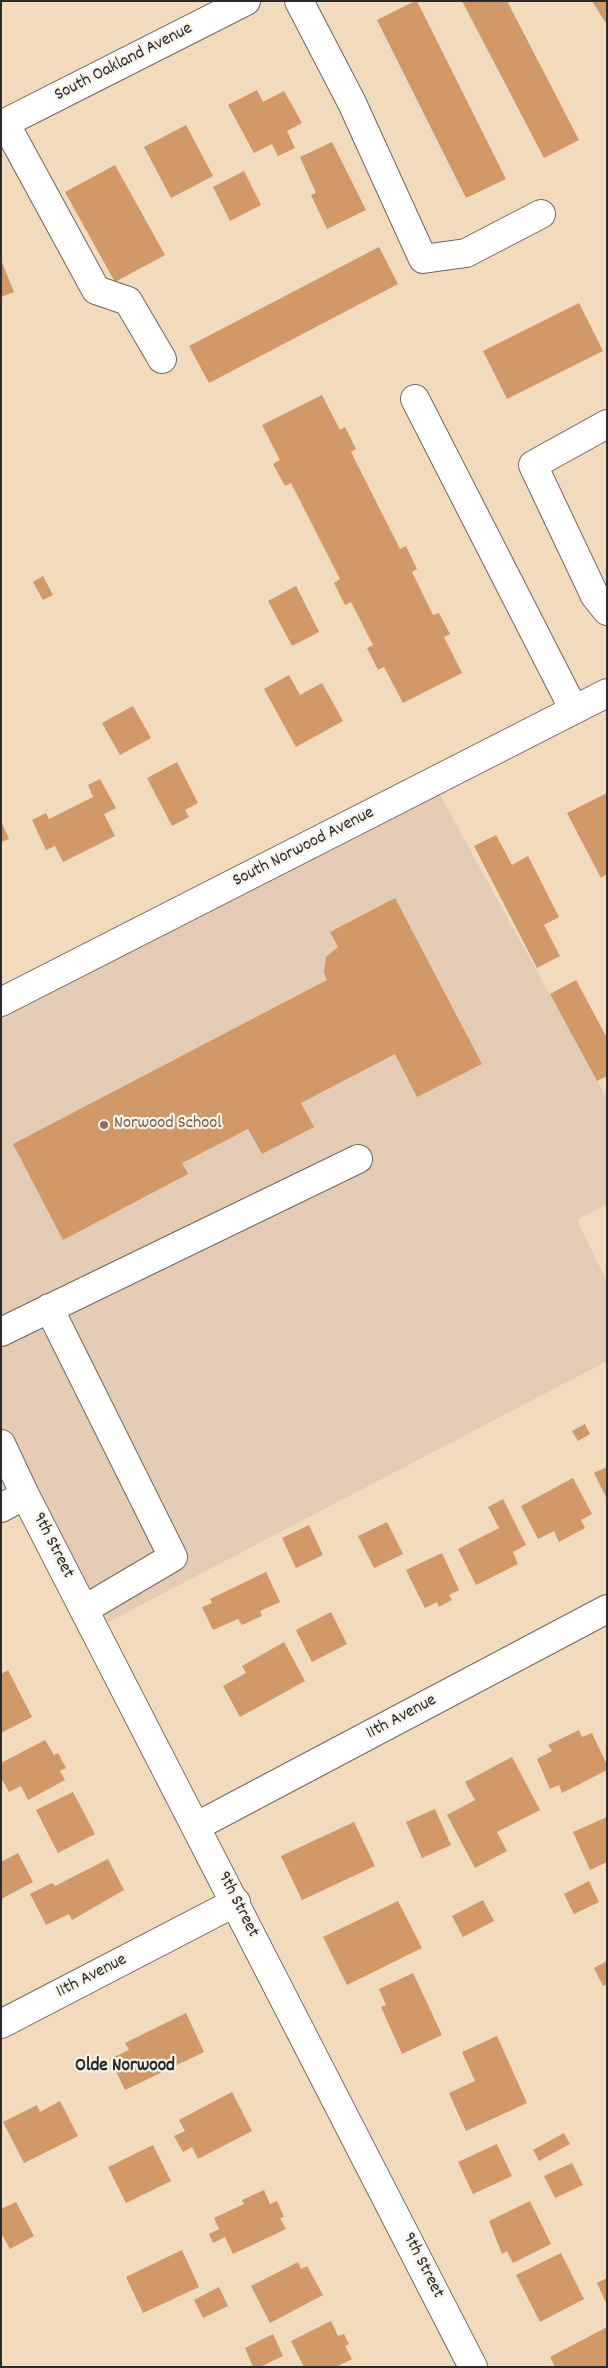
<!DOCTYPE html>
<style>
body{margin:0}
#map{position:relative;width:608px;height:2368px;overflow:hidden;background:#f1dbbc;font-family:Dekko,sans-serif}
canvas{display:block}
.frame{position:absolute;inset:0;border:2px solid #2b2b2b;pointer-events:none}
</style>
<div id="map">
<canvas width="608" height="2368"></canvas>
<div class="frame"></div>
</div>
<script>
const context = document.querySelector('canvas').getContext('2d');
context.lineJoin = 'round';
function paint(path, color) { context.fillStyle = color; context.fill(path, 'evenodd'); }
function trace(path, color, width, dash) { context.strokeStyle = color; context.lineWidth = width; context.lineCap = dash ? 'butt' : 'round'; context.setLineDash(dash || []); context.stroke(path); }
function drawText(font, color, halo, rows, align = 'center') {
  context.font = font + ' Dekko,sans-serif'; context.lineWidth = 4.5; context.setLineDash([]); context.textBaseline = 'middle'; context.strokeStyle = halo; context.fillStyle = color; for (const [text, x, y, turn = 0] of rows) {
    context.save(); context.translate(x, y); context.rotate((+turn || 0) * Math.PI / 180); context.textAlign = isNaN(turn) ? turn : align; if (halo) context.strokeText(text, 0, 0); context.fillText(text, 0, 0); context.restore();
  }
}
paint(new Path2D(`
 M433 782 607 1099V1204L577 1220 607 1282V1361L95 1629 1 1444V1002Z`), '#e3ccb3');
paint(new Path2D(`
 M415 1H417L506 179 466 198 377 20Z
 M462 1H507L579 140 544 158Z
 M592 1H607V21L605 22Z
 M257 90 263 102 284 91 302 123 287 131 295 148 278 156 272 144 254 153 228 105Z
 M186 125 213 176 171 198 144 147Z
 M332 142 366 210 327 229 311 195 316 193 300 157Z
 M115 165 165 255 115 282 65 192Z
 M244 171 261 205 230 221 213 187Z
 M379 247 398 284 209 383 189 346Z
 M1 260 14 292 1 297Z
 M579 303 603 351 507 399 483 351Z
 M322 395 340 430 345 427 356 449 351 452 400 549 406 546 417 569 412 572 433 615 439 613 450 634 444 637 462 673 403 703 384 667 378 670 367 648 373 645 351 602 345 605 334 583 340 579 291 483 285 486 273 464 280 460 262 425Z
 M43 576 53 595 43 600 33 582Z
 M296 586 319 632 292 646 268 601Z
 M289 675 300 695 322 683 343 721 296 747 264 689Z
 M133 706 151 738 120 755 102 723Z
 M177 762 198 803 185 810 189 817 172 826 147 778Z
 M100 779 116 808 104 814 115 836 63 862 55 846 46 850 32 820 46 813 49 819 93 797 88 785Z
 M607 793V874L601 878 567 813Z
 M1 821 9 839 1 842Z
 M496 835 512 865 528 856 559 917 544 925 560 956 537 968 474 846Z
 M395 898 482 1064 417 1097 395 1054 301 1103 314 1127 262 1154 248 1129 182 1163 188 1174 63 1240 13 1144 327 980 324 972 326 957 338 947 330 932Z
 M576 980 607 1038V1076L597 1081 550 994Z
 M585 1424 590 1434 578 1441 572 1431Z
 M607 1467V1499L594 1473Z
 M573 1478 592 1514 581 1520 585 1528 559 1542 554 1531 538 1539 521 1506Z
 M503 1499 526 1545 513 1552 518 1564 476 1585 458 1549 499 1528 488 1507Z
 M387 1522 403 1554 374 1568 358 1536Z
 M309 1525 323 1555 296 1568 282 1538Z
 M442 1553 459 1590 449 1595 452 1600 439 1607 437 1602 425 1608 406 1570Z
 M266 1572 280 1602 260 1611 262 1616 242 1625 238 1619 213 1630 202 1607 212 1603 210 1599Z
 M331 1612 347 1644 312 1662 296 1630Z
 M284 1642 305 1681 240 1717 223 1686 246 1673 242 1666Z
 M8 1670 32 1717 1 1733V1674Z
 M579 1730 582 1737 592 1733 607 1765V1770L562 1793 559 1785 550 1789 537 1759 552 1751 548 1745Z
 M45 1740 54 1755 58 1753 66 1768 60 1771 65 1780 28 1800 21 1786 9 1792 1 1778V1763Z
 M512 1757 540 1810 497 1832 507 1851 475 1868 447 1815 475 1800 465 1782Z
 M73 1792 95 1834 58 1853 36 1810Z
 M435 1809 451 1845 422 1858 406 1822Z
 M607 1817V1862L590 1870 573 1832Z
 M354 1822 375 1866 302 1900 281 1856Z
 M18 1853 33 1882 1 1899V1862Z
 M108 1859 124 1890 72 1920 69 1914 46 1925 30 1894 52 1883 55 1886Z
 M589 1881 599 1902 574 1914 564 1894Z
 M483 1900 494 1921 463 1937 452 1916Z
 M398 1901 422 1948 347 1985 323 1937Z
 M607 1961V1984L603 1986 594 1968Z
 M413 1973 442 2035 402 2054 381 2007 386 2005 379 1989Z
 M186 2013 204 2052 125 2090 110 2059 129 2050 125 2043Z
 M497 2036 527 2103 466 2131 449 2093 475 2081 462 2052Z
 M232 2092 252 2131 198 2159 192 2147 183 2152 174 2136 185 2131 179 2120Z
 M60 2101 78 2136 24 2163 3 2122 37 2105 40 2112Z
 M564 2133 570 2144 539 2161 533 2150Z
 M497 2144 512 2176 473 2194 458 2162Z
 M153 2145 171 2181 126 2203 108 2167Z
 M572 2163 583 2185 555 2198 544 2176Z
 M264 2190 270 2204 277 2201 284 2217 280 2218 286 2229 233 2254 225 2237 213 2243 209 2234 219 2229 214 2218 244 2204 242 2200Z
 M530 2201 551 2244 513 2263 507 2251 502 2254 489 2221Z
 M16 2202 34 2236 10 2249 1 2233V2209Z
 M182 2250 199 2287 143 2313 126 2277Z
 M561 2253 584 2299 540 2322 516 2275Z
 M298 2262 301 2269 307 2266 323 2295 270 2323 251 2286Z
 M607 2278V2305L597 2283Z
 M219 2287 228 2306 203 2318 194 2300Z
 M331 2321 338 2336 344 2334 349 2344 345 2346 352 2359 336 2367H304L291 2341Z
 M607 2327V2367H555L550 2357Z
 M273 2334 283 2356 260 2367H253L245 2348Z`), '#d19868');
const minor = new Path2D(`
 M299 1 352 103 423 259 466 253 541 214
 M5 123 96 290 128 301 162 359
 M1 125 246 1
 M415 399 574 710
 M607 424 533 465 595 596 607 611
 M1 1002 607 693
 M49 1308 173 1557 85 1609
 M1 1332 358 1159
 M1 1444 25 1495 473 2367
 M1 1508 25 1495
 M197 1826 607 1609
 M1 2024 236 1902`);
trace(minor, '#70695e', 30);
trace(minor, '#fff', 28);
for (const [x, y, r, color] of [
 [104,1125,5,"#8d6e63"]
]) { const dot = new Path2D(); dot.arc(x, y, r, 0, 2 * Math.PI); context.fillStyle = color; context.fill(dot); trace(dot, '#f7f3e8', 2); }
drawText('18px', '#2b2b2b', '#f7f3e8', [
 ["South Oakland Avenue",124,63,-27],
 ["South Norwood Avenue",304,848,-27],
 ["9th Street",52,1546,63],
 ["11th Avenue",402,1718,-28],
 ["9th Street",237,1905,63],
 ["11th Avenue",92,1977,-27],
 ["9th Street",422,2266,63]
]);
drawText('18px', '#785e54', '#f7f3e8', [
 ["Norwood School",114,1125]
], 'left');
drawText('bold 19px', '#2b2b2b', '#f7f3e8', [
 ["Olde Norwood",125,2067]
]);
</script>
